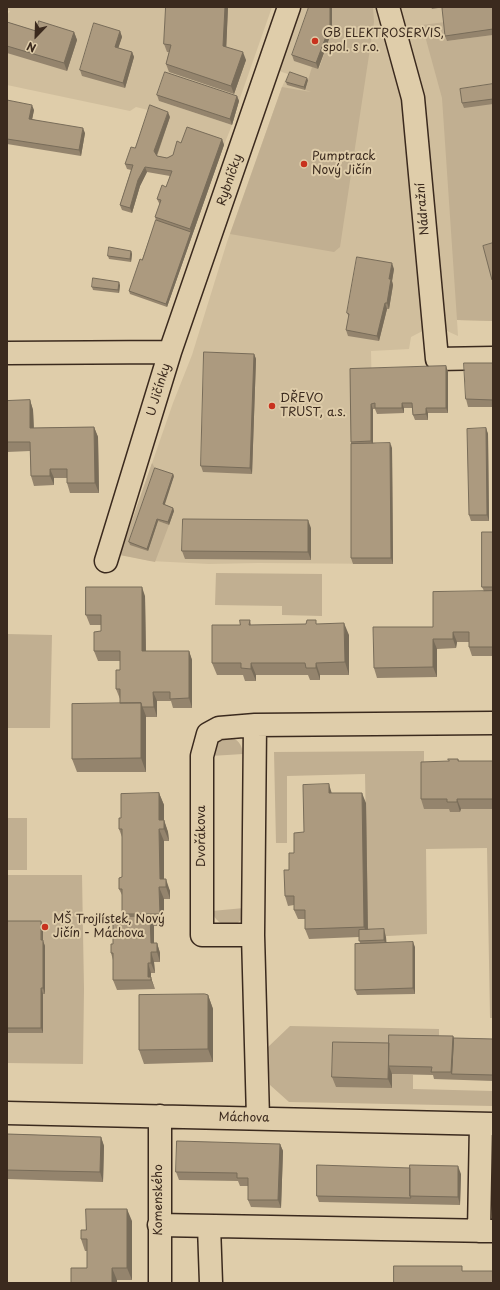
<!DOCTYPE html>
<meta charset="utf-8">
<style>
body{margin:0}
#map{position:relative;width:500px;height:1290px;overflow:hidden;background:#dfcdaa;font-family:"Playpen Sans",sans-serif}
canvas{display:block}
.frame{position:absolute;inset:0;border:8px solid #3b2a1e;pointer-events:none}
.north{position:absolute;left:16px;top:16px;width:40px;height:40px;-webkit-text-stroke:3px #dfcdaa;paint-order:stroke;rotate:203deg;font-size:11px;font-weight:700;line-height:16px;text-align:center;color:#3b2a1e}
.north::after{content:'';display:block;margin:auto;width:14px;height:18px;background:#3b2a1e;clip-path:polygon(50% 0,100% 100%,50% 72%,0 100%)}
</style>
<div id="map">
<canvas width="500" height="1290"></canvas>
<div class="frame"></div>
<div class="north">N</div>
</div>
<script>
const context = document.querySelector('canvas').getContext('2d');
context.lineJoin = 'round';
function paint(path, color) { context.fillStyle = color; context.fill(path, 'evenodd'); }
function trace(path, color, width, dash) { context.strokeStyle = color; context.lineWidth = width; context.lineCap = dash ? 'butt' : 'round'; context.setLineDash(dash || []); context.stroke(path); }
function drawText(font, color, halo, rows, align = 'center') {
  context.font = font + ' "Playpen Sans",sans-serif'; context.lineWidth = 4; context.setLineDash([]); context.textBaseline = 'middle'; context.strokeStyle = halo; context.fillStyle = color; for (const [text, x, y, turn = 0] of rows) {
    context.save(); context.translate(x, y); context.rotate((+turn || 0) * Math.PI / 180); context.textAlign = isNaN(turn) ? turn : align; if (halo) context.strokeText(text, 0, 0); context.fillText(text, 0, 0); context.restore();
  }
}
paint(new Path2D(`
 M7 7H272L239 101H159L232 125 224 145 189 133 175 161 156 157 170 117 152 111 136 107 130 111 7 85V15L10 11 7 10Z
 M301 7H493V321L457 320 458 336 434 325 411 337 409 349 371 351 373 445H392L393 564 258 563 209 564 151 561 120 555 173 403 192 355 227 242 282 87 288 74 279 71Z`), '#d0be9d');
paint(new Path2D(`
 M332 7H373L374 22 340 247 334 252 230 234 282 87 311 92 305 90 312 67 319 69 332 31Z
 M445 22 448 41 493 35V321L457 320 442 98 422 25Z
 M152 463 156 470 147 551 158 521 169 525 155 562 120 555Z
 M216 573 322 574V616L282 615V606L215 605Z
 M7 634 52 635 50 728H7Z
 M228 736C238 739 242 744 243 754L211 756 217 740Z
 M424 751V809H450L460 812 461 809H493V1018H490L487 848 426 849 427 934 368 937 365 774 287 776V843H276L274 752Z
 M7 818H27V870H7Z
 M7 875H82L84 989 83 1064 7 1063Z
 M244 908C243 911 243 916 242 918 233 933 215 924 212 911Z
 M290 1026 439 1029V1044L392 1043 391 1088 392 1074 413 1075V1089L493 1091V1106L289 1102 270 1085 267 1048Z`), '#c1af91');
const minor = new Path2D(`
 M388 7 413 98 437 359 493 358
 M7 353 170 352
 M106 561 170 352 289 7
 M255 725 253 935 258 1118
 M253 935H202V756L208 734 219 728 255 725 493 723
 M7 1113 493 1124
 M160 1116V1283
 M159 1225 493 1231
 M209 1226 211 1283
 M479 1231 481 1124`);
trace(minor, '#3b2a1e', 25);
trace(minor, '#dfcdaa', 22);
paint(new Path2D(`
 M166 7H228L226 47 246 60 234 94 169 72 166 64 169 52H167L164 44Z
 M431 7H444L432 9Z
 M493 7V35L447 41 445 36Z
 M7 22 36 31 74 32 77 40 67 71 7 53Z
 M120 31 122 37 118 48 132 52 134 57 125 88 82 76 80 70Z
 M332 31 318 69 294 61 292 55Z
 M308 80 305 90 287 85 286 82Z
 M493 84V104L464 108 462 103Z
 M157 95 237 96 239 101 232 125 159 101Z
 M7 100 34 110 32 119 85 133 81 156 7 144Z
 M170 117 157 156 167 158 173 155 181 143 222 139 224 145 167 307 130 294 129 291 142 260 156 220 155 217 160 205 157 199 166 187 170 176 147 172 140 186 132 213 122 210 120 205 131 170 127 169 125 164 135 148Z
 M131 251 132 254 131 262 109 259 108 256Z
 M394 269 392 281 393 285 389 309H387L379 341 348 336 346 330 349 317 347 313Z
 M120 285 119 293 93 290 92 287Z
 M254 354 256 359 252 474 203 472 201 466Z
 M493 363V407H468L466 399Z
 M446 366 448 372V413H428V420H415L413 415 412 408H404V413L377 414 375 409H373V443L392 448 393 564H353L351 558V442L350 369Z
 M30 400 33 410 34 428 94 427 98 437 99 493H70L67 483V478H54V485L34 486 31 476 30 451 7 452V401Z
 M486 428 488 434 489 521H471L469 515Z
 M174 476 164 504 173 508 174 511 169 525 158 521 148 551 130 545 129 542Z
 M311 528V560L185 559 182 551Z
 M493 532V656H472L469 647V642H457L456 648 437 649V677L377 678 374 668 484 591 482 587Z
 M145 596 146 651H189L192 660V708H173L171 701H157V717H146V772H77L72 759 120 703V699L116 689 120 670V661H98L94 651 101 631V625H90L86 615Z
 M250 620 251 625 318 624 349 635V675H320V680H310L308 675H256V681H245L243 675H217L212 663Z
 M458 759 459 761H493V809H461L460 812H450L449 809H424L421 799 449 761Z
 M159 793 164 805V820L168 832 169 841H164V879L170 891V899H164V926H154V943H157L160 953V962H154L155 973H151V978L155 989 117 990 113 980V960L111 953 113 944 123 916 122 914V895L119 889 122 877V837L119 829 121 818Z
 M332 793 366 803 368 929 386 937V943L415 947V994L357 995 355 990 360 943 359 937 309 939 305 929V919H298L294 910V905L288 906 285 896 289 870 294 853 304 832Z
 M7 921H41L43 927V941L45 946V994H43V1033H7Z
 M208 995 213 1009V1062L144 1064 139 1050Z
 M453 1036 454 1038 493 1039V1081L434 1079 433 1075 392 1074V1088L336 1087 332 1077 389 1045Z
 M7 1134 101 1137 104 1146 103 1182 7 1179Z
 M280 1144 283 1151 281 1208 251 1207 248 1200V1186H240L238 1181 179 1180 176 1172Z
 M461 1174 460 1205 319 1202 317 1196Z
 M132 1221V1280H117L87 1268V1251H85L81 1239 86 1230Z`), '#94846d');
paint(new Path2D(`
 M225 7H228L226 54 223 46Z
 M330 7H332V31L318 69 316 63Z
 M120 31 122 37 117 52 115 47Z
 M74 32 77 40 67 71 64 63Z
 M132 52 134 57 125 88 123 83Z
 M243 52 246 60 234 94 231 86Z
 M307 78 308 80 305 90 304 87Z
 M237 96 239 101 232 125 230 119Z
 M32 105 34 110 31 125 29 119Z
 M168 112 170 117 156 157 154 151Z
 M83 128 85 133 81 156 79 150Z
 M222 139 224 145 167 307 166 304 191 232 190 229Z
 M145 167 147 172 140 186 132 213 130 208 138 180Z
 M131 251 132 254 131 262 130 259Z
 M392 263 394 269 392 281 393 285 389 309 387 303 389 279Z
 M119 282 120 285 119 293 118 290Z
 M385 303 387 309 379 341 377 336Z
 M254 354 256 359 252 474 250 468Z
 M446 366 448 372V413L446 408Z
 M30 400 33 410 34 437 30 428Z
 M402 403 404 408V413L402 408Z
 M371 404 373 409V447L371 441Z
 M426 408 428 413V420L426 414Z
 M94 427 98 437 99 493 95 483Z
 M486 428 488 434 489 521 487 515Z
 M390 443 392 448 393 564 391 558Z
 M50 469 54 478V485L50 476Z
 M173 474 174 476 164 507 163 504Z
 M173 508 174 511 169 525 168 522Z
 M157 519 158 521 148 551 147 549Z
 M308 520 311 528V560L308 552Z
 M142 587 145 596 146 661 142 651Z
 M344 623 349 635V675L345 662Z
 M453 632 457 642 456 648 453 639Z
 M433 639 437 649V677L433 667Z
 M189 651 192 660V708L189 698Z
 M251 663 256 675V681L251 669Z
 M316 663 320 675V680L316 668Z
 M153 692 157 701V717L154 707Z
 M141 703 146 716V772L141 758Z
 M329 784 332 794 329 793Z
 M159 793 164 805V829L159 820Z
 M362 793 366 803 368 937 364 927Z
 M457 799 461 809 460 812 457 802Z
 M164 820 168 832 169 841 164 829Z
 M159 829 164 841V887L160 879Z
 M166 879 170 891V899L166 887Z
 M159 887 164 899V926L160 914Z
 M150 916 154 926V953L151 943Z
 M41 921 43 927V941L45 946V994L43 988Z
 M384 929 386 937 387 948 384 940Z
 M413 942 415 947V994L413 988Z
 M157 943 160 953V962L157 952Z
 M151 952 154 962 155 973 151 963Z
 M148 963 151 973V978L155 989 151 980 148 977Z
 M41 988 43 994V1033L41 1028Z
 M208 995 213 1009V1062L208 1049Z
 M453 1036 456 1044 452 1074 451 1072Z
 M389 1043 392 1053 389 1066 392 1074V1088L388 1079Z
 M101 1137 104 1146 103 1182 100 1172Z
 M280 1144 283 1151 281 1208 278 1200Z
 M458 1166 461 1174 460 1205 458 1197Z
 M127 1209 132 1221V1280L127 1268Z
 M112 1268 117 1280V1283H112Z`), '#786c59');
const building = new Path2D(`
 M166 7H225L223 46 243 52 231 86 166 64 171 45 164 44Z
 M309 7H330V26L316 63 292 55Z
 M452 7H493V29L445 36 442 8Z
 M39 21 74 32 64 63 7 46V22L36 31Z
 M94 23 120 31 115 47 132 52 123 83 80 70Z
 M165 72 237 96 230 119 157 95Z
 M290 72 307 78 304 87 286 82Z
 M493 84V99L462 103 460 89Z
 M7 100 32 105 29 119 83 128 79 150 7 139Z
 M150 105 168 112 154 151 157 156 167 158 173 155 177 141 181 143 187 127 222 139 190 229 155 217 161 200 157 199 162 185 166 187 172 171 145 167 138 180 130 208 120 205 133 165 125 164 131 147 135 148Z
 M156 220 191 232 166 304 129 291 140 259 142 260Z
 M493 243V280H492L483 246Z
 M109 247 131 251 130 259 108 256Z
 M357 257 392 263 389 279H391L387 303H385L377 336 346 330 349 314 347 313Z
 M93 278 119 282 118 290 92 287Z
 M204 352 254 354 250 468 201 466Z
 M464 363H493V400L466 399Z
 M446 366V408H426V414L413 415 412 403H402V408H375V403L371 404V441L351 442 350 369Z
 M30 400V428L94 427 95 483H67V469H50V476H31L30 442H7V401Z
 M486 428 487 515H469L467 429Z
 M390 443 391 558H351V444Z
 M155 468 173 474 163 504 173 508 168 522 157 519 147 549 129 542Z
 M183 519 308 520V552L182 551Z
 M482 532H493V587H482Z
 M86 587H142V651H189V698L170 699V692H153L154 707H142L141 703H120V689H116V670H120V651H94V632L101 631V615H86Z
 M493 591V647H469V632H453V639H433V667L374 668 373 627H433V592Z
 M240 620H250L249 625 306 624 307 620H316V624L344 623 345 662 316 663V668H306L305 663H251V669L241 668V663H212V625H240Z
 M141 703V758L72 759V704Z
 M448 759H458V761H493V799H457V802H447V799H421V762L449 761Z
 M329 784V793H362L364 927 305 929V910H294V896H285L284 870H289V853H294V833L304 832 303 785Z
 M159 793V820H164V829H159L160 879H166V887H159L160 914H122V889H119V878L122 877V829H119V818H121V794Z
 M150 916 151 943H157V952H151V963H148V977H151V980H113V953H111V944H113V917Z
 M7 921H41V940H43V988H41V1028H7Z
 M384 929V940L359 941V930Z
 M413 942V988L355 990V944Z
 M205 994 208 995V1049L139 1050V995Z
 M389 1035 453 1036 451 1072H431L432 1067 389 1066Z
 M454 1038 493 1039V1075L452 1074Z
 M333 1042 389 1043 388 1079 332 1077Z
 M7 1134 101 1137 100 1172 7 1170Z
 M177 1141 280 1144 278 1200H248V1178H237V1173L176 1172Z
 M317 1165 410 1168V1196L411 1198 317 1196Z
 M410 1165 458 1166V1197L410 1196Z
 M86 1209H127V1268H112V1283H71V1268H87V1239H81V1230H86Z
 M394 1266H462V1271H493V1283H394Z`);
paint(building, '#ac9a7f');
trace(building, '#786c59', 1);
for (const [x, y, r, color] of [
 [315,41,4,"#c8321e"],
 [304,164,4,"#c8321e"],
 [272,406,4,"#c8321e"],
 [45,927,4,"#c8321e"]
]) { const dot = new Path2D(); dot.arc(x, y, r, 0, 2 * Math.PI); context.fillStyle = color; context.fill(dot); trace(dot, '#dfcdaa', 1.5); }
drawText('12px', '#3b2a1e', '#dfcdaa', [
 ["GB ELEKTROSERVIS,",323,34],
 ["spol. s r.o.",323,48],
 ["Pumptrack",312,157],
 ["Nový Jičín",312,171],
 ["DŘEVO",280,399],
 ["TRUST, a.s.",280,413],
 ["MŠ Trojlístek, Nový",53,920],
 ["Jičín - Máchova",53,934]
], 'left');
drawText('12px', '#3b2a1e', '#dfcdaa', [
 ["Rybníčky",230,180,-71],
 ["Nádražní",423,209,-95],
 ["U Jičínky",159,390,-73],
 ["Dvořákova",202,836,-90],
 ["Máchova",244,1118,1],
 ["Komenského",159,1200,-90]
]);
</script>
